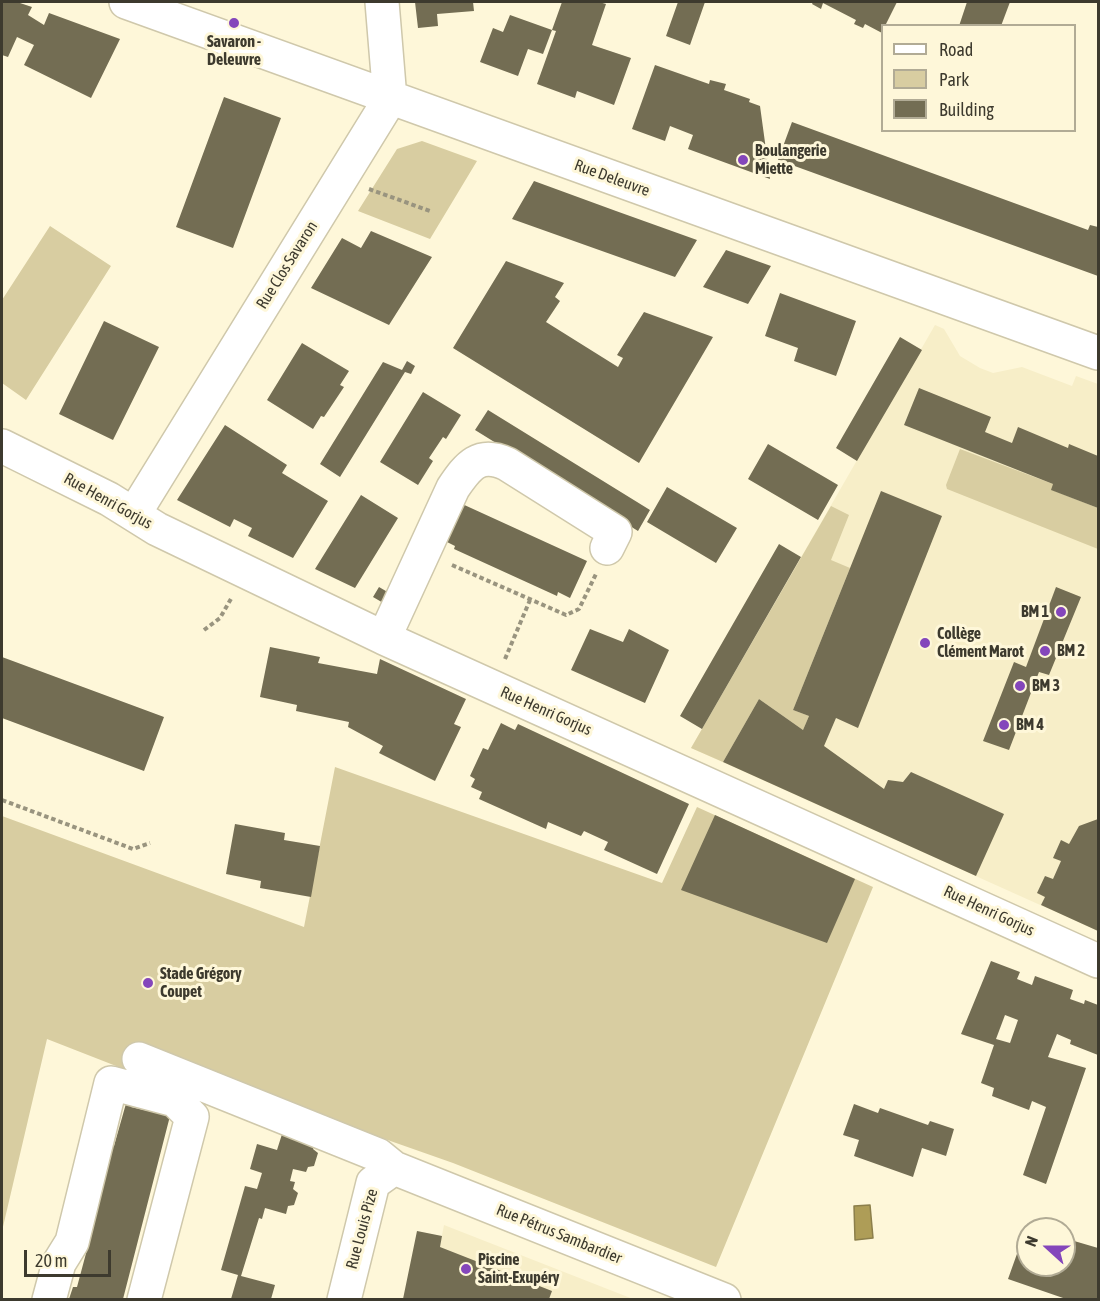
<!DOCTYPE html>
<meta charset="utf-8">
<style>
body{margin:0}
#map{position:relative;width:1100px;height:1301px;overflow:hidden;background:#fef7d9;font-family:"Asap Condensed",sans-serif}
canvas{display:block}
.frame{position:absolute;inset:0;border:3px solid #3d3a2e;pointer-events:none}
.legend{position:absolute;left:881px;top:24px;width:195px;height:108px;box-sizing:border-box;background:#fef7d9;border:2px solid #b1ab95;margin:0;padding:8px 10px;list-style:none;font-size:18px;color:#3d3a2e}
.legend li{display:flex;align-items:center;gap:12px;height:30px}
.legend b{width:30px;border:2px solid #b1ab95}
.north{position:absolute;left:1016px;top:1217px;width:60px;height:60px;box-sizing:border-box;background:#fef7d9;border:2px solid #b1ab95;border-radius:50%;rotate:291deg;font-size:16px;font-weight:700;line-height:24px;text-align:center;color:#3d3a2e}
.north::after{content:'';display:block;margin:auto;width:21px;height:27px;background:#8446bb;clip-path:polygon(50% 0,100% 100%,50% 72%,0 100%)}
.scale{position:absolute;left:24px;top:1250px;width:87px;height:27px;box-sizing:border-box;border:3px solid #3d3a2e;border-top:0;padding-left:8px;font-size:18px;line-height:21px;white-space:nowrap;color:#3d3a2e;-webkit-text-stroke:4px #fef7d9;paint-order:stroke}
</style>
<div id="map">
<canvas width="1100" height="1301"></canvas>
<div class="frame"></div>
<ul class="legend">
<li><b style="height:8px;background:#fff"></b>Road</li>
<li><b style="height:16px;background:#d8cda1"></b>Park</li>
<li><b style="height:16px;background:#736d53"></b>Building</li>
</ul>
<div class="north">N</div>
<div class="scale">20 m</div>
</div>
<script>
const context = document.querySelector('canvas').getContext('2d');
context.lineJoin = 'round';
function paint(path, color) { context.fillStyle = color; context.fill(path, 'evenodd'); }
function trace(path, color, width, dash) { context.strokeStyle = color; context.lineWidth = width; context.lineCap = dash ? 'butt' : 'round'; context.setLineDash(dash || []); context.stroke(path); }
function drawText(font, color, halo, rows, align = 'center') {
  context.font = font + ' "Asap Condensed",sans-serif'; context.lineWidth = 6; context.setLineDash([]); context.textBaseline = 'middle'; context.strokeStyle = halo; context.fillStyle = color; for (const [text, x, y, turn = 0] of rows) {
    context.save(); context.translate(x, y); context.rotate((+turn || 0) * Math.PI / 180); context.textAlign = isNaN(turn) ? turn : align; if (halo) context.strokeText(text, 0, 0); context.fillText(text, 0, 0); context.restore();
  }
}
paint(new Path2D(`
 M935 325 944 329 960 356 980 368 993 373 1022 367 1072 386 1076 376 1098 384V931L691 748Z
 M444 1225 633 1299 429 1300Z`), '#f7eec8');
paint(new Path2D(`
 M422 141 477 161 430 239 358 211 397 149Z
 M50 226 111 266 26 400 2 383V300Z
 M960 449 1053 484 1052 490 1098 508V549L947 489 946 485Z
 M831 506 849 515 831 560 850 568 793 710 809 716 803 730 759 699 723 762 691 748Z
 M335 767 662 883 697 807 873 887 716 1267 453 1163 271 1099 134 1073 47 1039 2 1231V816L304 927Z`), '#d8cda1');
const water = new Path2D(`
 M870 1205 873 1238 855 1240 854 1206Z`);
paint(water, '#ae9d57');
trace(water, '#8c7f4b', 1.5);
paint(new Path2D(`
 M2 2H17L32 7 28 15 44 25 49 13 120 39 91 98 24 65 34 45 17 37 8 57 2 55Z
 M415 2H473L474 11 437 14 438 26 418 28Z
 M562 2H599L606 4 592 45 631 58 614 105 577 91 575 98 537 84 556 31 552 30Z
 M678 2H705L690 45 666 36Z
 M813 2H897L885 26H882V33L865 24 863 28 854 24 856 20 823 3 821 9 812 4Z
 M967 2H1010L1001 26H959Z
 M510 15 552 30 543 54 528 49 518 76 480 62 493 28 503 32Z
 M655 65 709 84 710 80 726 84 724 90 750 99 749 102 760 106 770 179 688 149 693 135 670 126 665 141 632 129Z
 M224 97 281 118 233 248 176 227Z
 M792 122 1088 230 1090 225 1098 227V276L778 160Z
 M534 181 616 211 697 240 675 277 512 219Z
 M371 231 432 257 389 325 311 288 342 238 361 248Z
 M726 250 771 266 748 304 703 287Z
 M506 261 564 283 555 297 560 301 546 322 618 367 623 358 617 355 644 312 713 337 639 463 453 348Z
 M780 293 856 321 836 376 794 361 798 348 765 336Z
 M104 321 159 347 113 440 59 414Z
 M900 337 922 350 857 461 836 448Z
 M302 343 349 371 340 385 344 387 324 417 321 416 313 429 267 400Z
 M407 361 415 366 411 374 405 372 340 477 320 464 383 362 402 370Z
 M919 388 991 417 985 432 1012 443 1018 427 1068 448 1069 444 1098 456V508L1051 490 1053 484 904 425Z
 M423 392 461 415 446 439 443 437 429 458 433 461 418 485 380 462Z
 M488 410 650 510 638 531 475 430Z
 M225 425 287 465 282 473 328 501 293 558 248 536 252 528 234 519 230 527 177 500Z
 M768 444 838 485 818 520 748 479Z
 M667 487 737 528 716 563 647 522Z
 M881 491 942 516 858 728 836 718 824 746 884 789 888 780 903 782 911 772 1004 814 976 876 723 762 759 699 803 730 809 716 793 710Z
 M361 495 398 518 355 588 315 569Z
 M460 503 587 561 570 598 558 592 557 596 454 549 455 546 443 540Z
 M779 544 801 557 702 729 680 716Z
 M379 587 391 594 385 604 373 597Z
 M1056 587 1081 597 1049 675 1039 672 1009 750 983 741 1014 662 1026 667Z
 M590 629 623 642 629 629 669 650 645 703 571 670Z
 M270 647 320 657 318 663 377 674 380 659 466 699 454 724 461 727 435 781 379 753 383 746 348 727 349 722 296 711 297 705 260 697Z
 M2 657 164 717 144 771 2 718Z
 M501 723 515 730 518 724 689 804 657 874 604 850 608 842 584 831 581 836 548 822 546 829 479 799 482 792 471 787 475 779 470 776 483 748 488 750Z
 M715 815 855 879 827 943 681 890Z
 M1098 819V931L1041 905 1045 897 1037 893 1045 876 1053 879 1061 861 1053 858 1061 840 1069 844 1079 826Z
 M235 824 285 833 284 840 320 846 311 897 260 888 261 881 226 874Z
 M991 961 1020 972 1017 979 1032 985 1035 976 1073 990 1070 999 1084 1004 1085 1000 1098 1005V1055L1070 1044 1071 1040 1057 1034 1048 1057 1086 1068 1046 1184 1023 1175 1046 1107 1032 1101 1029 1110 992 1096 994 1088 981 1083 994 1045 961 1034ZM1005 1015 1018 1020 1010 1043 996 1039Z
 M127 1100 133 1101 131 1107 170 1116 123 1299H69L73 1287H77L92 1231 91 1216 95 1217 110 1160 106 1159 110 1145 114 1146Z
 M854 1104 878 1113 880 1108 928 1125 930 1121 954 1129 946 1156 922 1148 913 1177 854 1156 859 1140 843 1135Z
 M283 1131 314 1144 313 1149 318 1153 314 1166 308 1167 306 1172 293 1169 290 1181 295 1182 293 1189 298 1193 294 1205 288 1206 286 1214 265 1208 262 1219 259 1218 241 1276 275 1285 271 1299H231L238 1275 221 1270 245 1186 257 1189 262 1173 250 1169 257 1144 277 1150Z
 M1028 1223 1040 1229H1028V1265H1064V1238L1098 1248V1299H1066L1008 1279Z
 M417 1231 442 1236 440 1247 552 1291 549 1299H403Z`), '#736d53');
const minor = new Path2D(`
 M126 2 1098 353
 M2 446 109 499 157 529 384 638 1098 961
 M134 514 390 99 382 2
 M384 638 453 488C468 466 479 451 507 464L615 532 607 548
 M139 1059 378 1155 394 1168 724 1300
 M49 1300 59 1263 72 1242 111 1083 175 1100 192 1117 144 1300
 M344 1300 373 1183 394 1168`);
trace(minor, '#cfc8ab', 36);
trace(new Path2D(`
 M369 189 430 211
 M452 565 566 615 579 609 596 574
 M204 630 220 618 232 597
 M505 659 530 600
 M2 800 133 849 150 843`), '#99947f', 4, [4.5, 3]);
trace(minor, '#fff', 33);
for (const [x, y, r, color] of [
 [234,23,6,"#8446bb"],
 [743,160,6,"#8446bb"],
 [1061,612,6,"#8446bb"],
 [925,643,6,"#8446bb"],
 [1045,651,6,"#8446bb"],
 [1020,686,6,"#8446bb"],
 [1004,725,6,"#8446bb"],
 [148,983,6,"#8446bb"],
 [466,1269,6,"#8446bb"]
]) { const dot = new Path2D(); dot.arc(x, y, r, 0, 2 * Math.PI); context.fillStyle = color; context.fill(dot); trace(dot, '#fef7d9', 2); }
drawText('bold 16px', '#3d3a2e', '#fef7d9', [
 ["Savaron -",234,42,"center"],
 ["Deleuvre",234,60,"center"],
 ["Boulangerie",755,151],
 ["Miette",755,169],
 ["BM 1",1049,612,"right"],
 ["Collège",937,634],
 ["Clément Marot",937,652],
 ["BM 2",1057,651],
 ["BM 3",1032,686],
 ["BM 4",1016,725],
 ["Stade Grégory",160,974],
 ["Coupet",160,992],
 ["Piscine",478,1260],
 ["Saint-Exupéry",478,1278]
], 'left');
drawText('16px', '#3d3a2e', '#fef7d9', [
 ["Rue Deleuvre",612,178,20],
 ["Rue Clos Savaron",287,265,-58],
 ["Rue Henri Gorjus",108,501,29],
 ["Rue Henri Gorjus",546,711,24],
 ["Rue Henri Gorjus",989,911,25],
 ["Rue Louis Pize",362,1229,-75],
 ["Rue Pétrus Sambardier",559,1234,22]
]);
</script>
